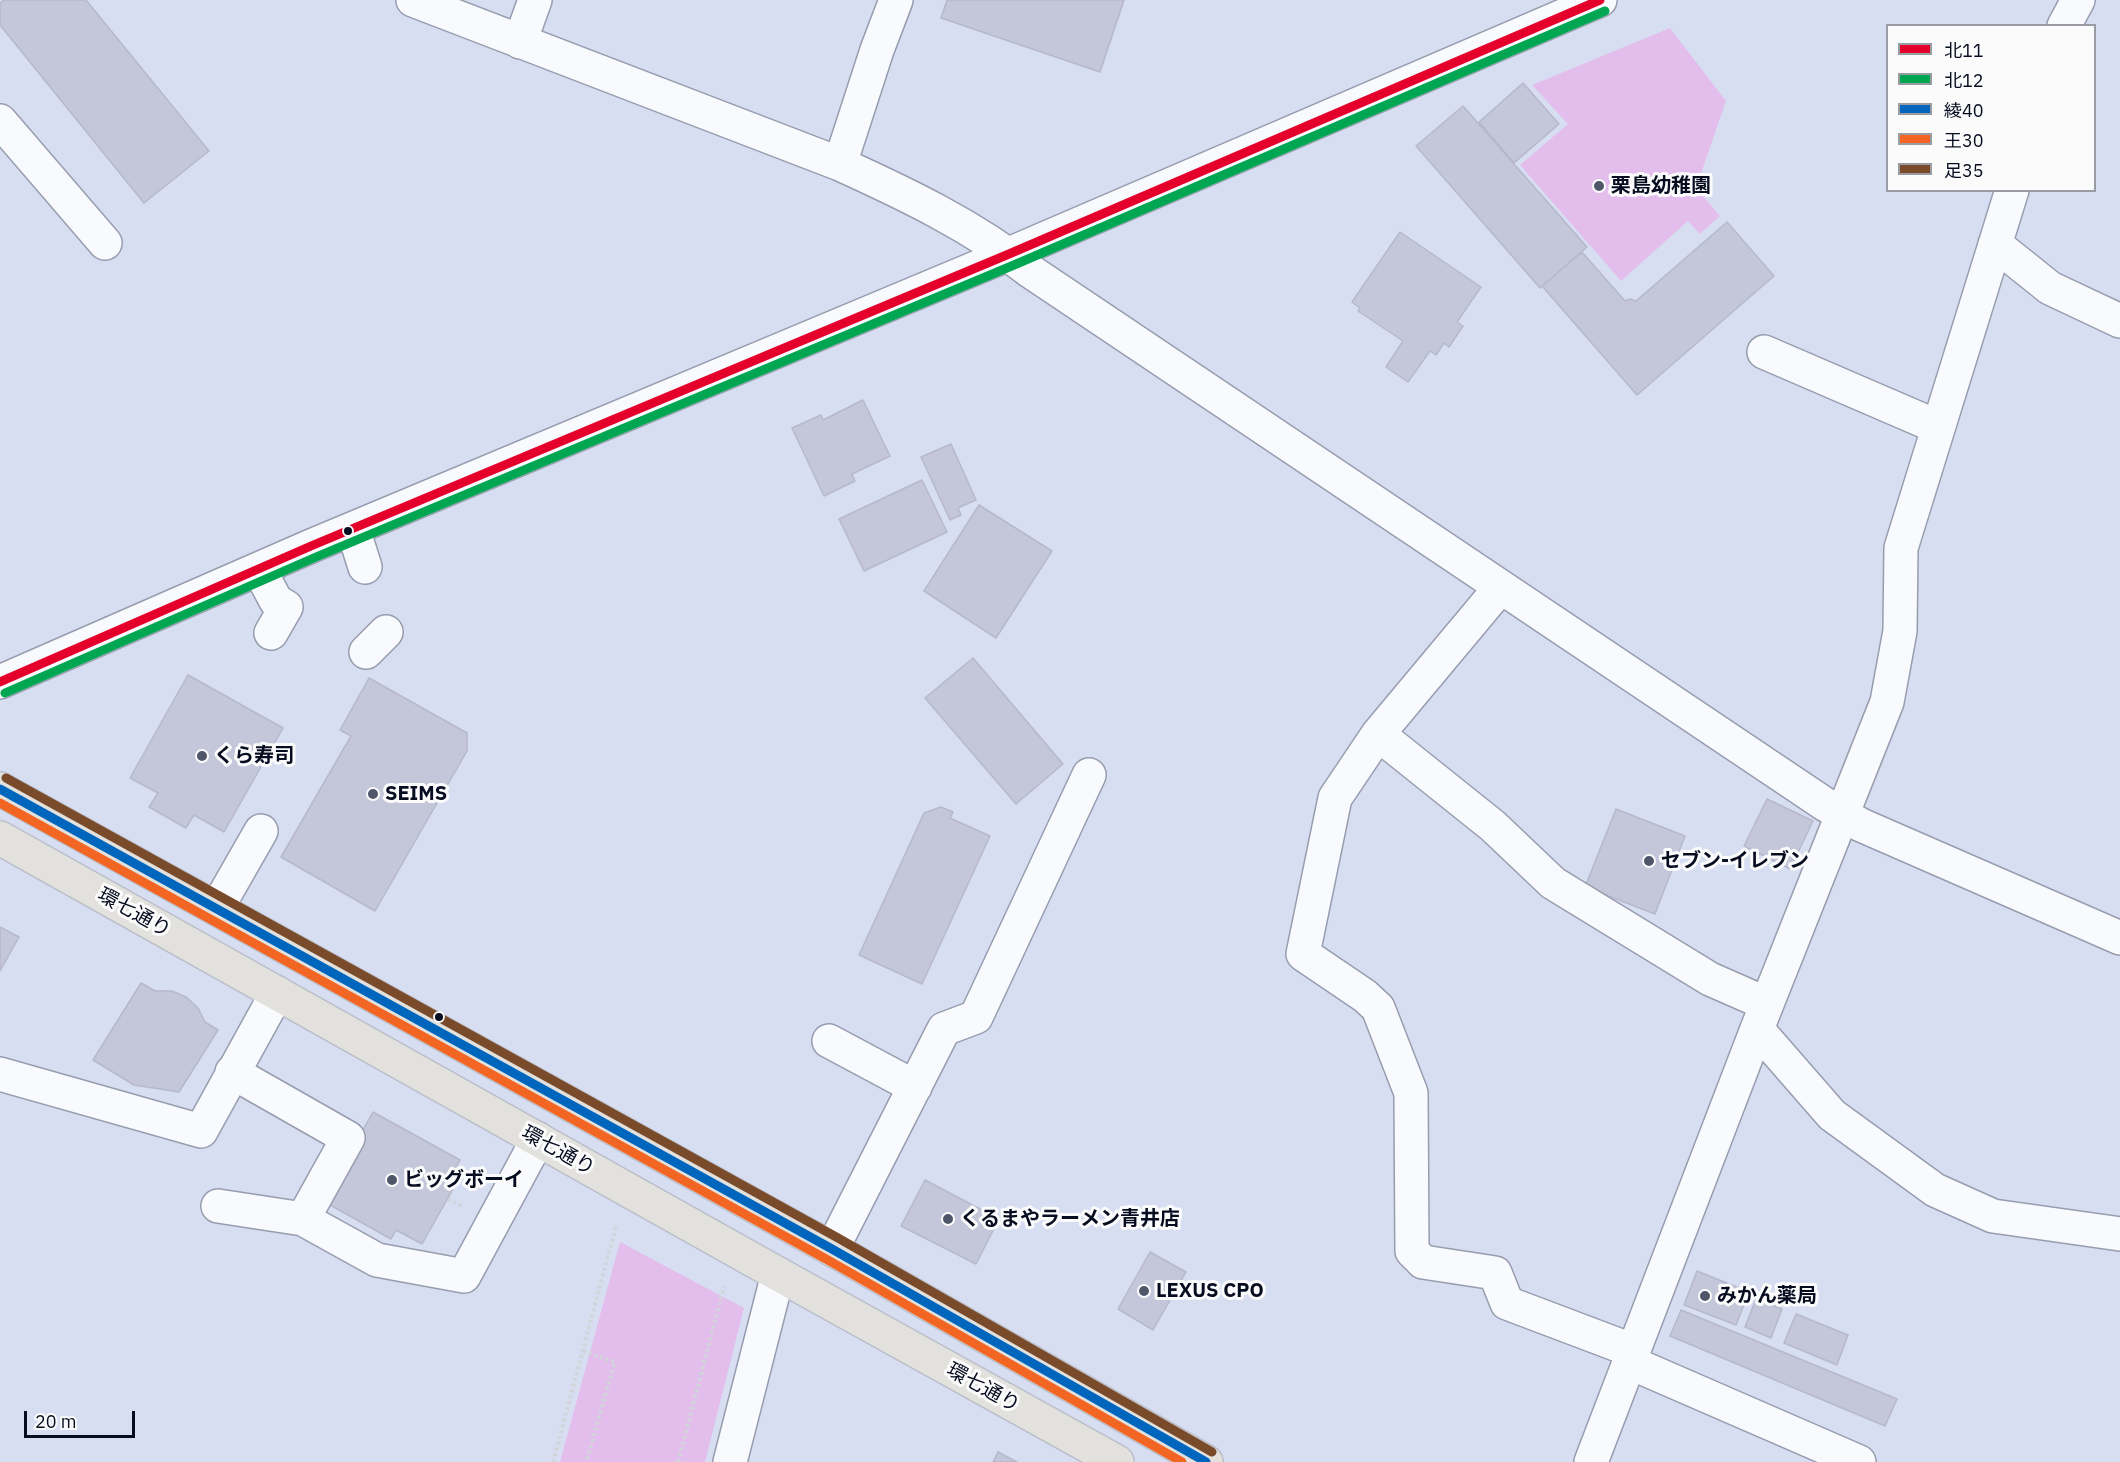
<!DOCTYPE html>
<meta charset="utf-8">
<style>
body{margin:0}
#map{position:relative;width:2120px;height:1462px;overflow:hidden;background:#d7def1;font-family:"IBM Plex Sans","Noto Sans JP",sans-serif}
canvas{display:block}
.legend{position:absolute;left:1886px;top:24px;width:210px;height:168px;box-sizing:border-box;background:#fbfbfb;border:2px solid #999ca3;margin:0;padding:8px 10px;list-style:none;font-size:18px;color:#070d20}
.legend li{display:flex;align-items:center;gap:12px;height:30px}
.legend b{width:30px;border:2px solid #999ca3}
.scale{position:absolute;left:24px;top:1411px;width:111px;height:27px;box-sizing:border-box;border:3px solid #070d20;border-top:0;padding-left:8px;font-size:18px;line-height:21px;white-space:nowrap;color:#070d20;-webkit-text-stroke:4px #fbfbfb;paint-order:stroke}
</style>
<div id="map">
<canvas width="2120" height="1462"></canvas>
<ul class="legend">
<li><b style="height:8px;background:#e4002b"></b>北11</li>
<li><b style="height:8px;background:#00a651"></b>北12</li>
<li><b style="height:8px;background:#0065bd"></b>綾40</li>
<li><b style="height:8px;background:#f26522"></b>王30</li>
<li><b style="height:8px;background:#7a4b2a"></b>足35</li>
</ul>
<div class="scale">20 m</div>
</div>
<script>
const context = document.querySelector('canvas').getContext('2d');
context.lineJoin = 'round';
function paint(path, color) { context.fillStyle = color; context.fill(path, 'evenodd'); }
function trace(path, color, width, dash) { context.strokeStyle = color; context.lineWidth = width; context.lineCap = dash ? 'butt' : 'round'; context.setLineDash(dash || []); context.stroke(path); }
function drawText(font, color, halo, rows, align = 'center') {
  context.font = font + ' "IBM Plex Sans","Noto Sans JP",sans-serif'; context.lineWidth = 6; context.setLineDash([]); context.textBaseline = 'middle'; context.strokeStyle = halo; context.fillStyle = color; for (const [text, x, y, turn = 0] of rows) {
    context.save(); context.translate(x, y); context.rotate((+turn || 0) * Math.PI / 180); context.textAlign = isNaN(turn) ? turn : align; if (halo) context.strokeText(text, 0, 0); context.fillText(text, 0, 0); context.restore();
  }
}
paint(new Path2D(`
 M1670 28 1726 101 1696 188 1720 216 1700 234 1688 221 1621 281 1520 165 1568 124 1532 85Z
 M620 1242 744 1308 705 1462H560Z`), '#e3beec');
const building = new Path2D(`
 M4 0H86L209 151 144 203 0 25V3Z
 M947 0H1124L1100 72 941 18Z
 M1523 83 1559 124 1514 163 1479 122Z
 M1463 106 1587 247 1540 288 1416 146Z
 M1727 222 1774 276 1637 395 1542 286 1582 252 1625 301 1630 299 1636 301Z
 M1400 232 1481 287 1457 322 1463 326 1449 347 1444 343 1436 355 1430 351 1408 382 1386 367 1403 341 1358 311 1360 308 1352 302Z
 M863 400 890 456 852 474 855 481 824 496 792 428 821 415 823 420Z
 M951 444 976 500 958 508 961 515 950 520 921 457Z
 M922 480 947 532 864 571 839 519Z
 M979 505 1052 551 996 638 924 591Z
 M973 658 1063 764 1016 804 925 698Z
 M188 675 283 728 224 832 194 815 186 828 149 807 158 793 130 778Z
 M369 678 467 733V751L375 911 281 857 351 736 340 730Z
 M1767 799 1813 821 1790 869 1744 846Z
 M941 807 953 812 950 818 990 836 922 984 859 955 924 813Z
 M1616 809 1685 836 1655 914 1585 887Z
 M0 927 19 937 0 971Z
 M141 983 155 991H172L186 997 198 1008 205 1022 218 1030 179 1092 134 1085 93 1060Z
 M373 1112 460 1160 449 1178 457 1182 422 1244 396 1230 391 1239 323 1201Z
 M925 1180 999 1219 976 1264 901 1226Z
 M1150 1252 1186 1272 1153 1330 1118 1309Z
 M1697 1271 1749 1292 1736 1325 1684 1305Z
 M1756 1299 1782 1309 1771 1338 1745 1327Z
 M1681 1310 1897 1399 1885 1426 1670 1336Z
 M1796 1314 1848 1335 1837 1365 1784 1343Z
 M998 1452 1017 1462H993Z`);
paint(building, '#c4c6d9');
trace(building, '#b6b8cc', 1.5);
const minor = new Path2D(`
 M413 0 840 164C906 194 973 226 1030 271L1826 805 1861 825 2120 938
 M2064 26 2078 0
 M520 42 535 0
 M0 121 105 243
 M840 164 877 50 896 0
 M1995 244 2050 288 2120 321
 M1764 352 1938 427
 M353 529 365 567
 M259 569 276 601 286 607 271 633
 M1500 588 1378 734 1335 798 1303 954 1365 996 1378 1008 1411 1093 1412 1251 1423 1262 1495 1273 1507 1303 1634 1351
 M366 652 386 632
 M0 682 311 546 1009 254 1600 0
 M1378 734 1493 826 1553 883 1710 979 1767 1004
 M217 908 261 831
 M1757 1029 1832 1115 1935 1190 1993 1216 2120 1234
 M829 1041 915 1087
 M232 1072 348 1138 303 1219 377 1260 464 1276 538 1139
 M0 1074 201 1131 277 993
 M218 1206 303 1219
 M832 1249 944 1029 976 1017 1089 775
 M1629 1362 1859 1462
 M730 1462 778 1274
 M1591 1462 1757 1029 1887 702 1900 631 1901 548 2012 190`);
const major = new Path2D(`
 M0 789 832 1249 1206 1462
 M0 838 778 1274 1117 1462`);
trace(minor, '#979daf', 36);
trace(major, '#babec9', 36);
trace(new Path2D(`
 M448 1199 463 1207
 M583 1351 615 1362 586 1462
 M553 1462 616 1226
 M678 1462 724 1287`), '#d1d4da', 4, [3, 3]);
trace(minor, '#f9fafd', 33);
trace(major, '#e2e1dd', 33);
trace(new Path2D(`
 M0 682 311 546 1009 254 1600 0`), '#e4002b', 9);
trace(new Path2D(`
 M5 693 316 557 1014 265 1605 11`), '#00a651', 9);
trace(new Path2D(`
 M0 789 832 1249 1206 1462`), '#0065bd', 9);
trace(new Path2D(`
 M0 803 826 1259 1182 1462`), '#f26522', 9);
trace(new Path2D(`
 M6 778 838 1238 1212 1452`), '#7a4b2a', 9);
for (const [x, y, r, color] of [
 [1599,186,6,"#505669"],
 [348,531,5,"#070d20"],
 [202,756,6,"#505669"],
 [373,794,6,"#505669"],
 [1649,861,6,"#505669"],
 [439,1017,5,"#070d20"],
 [392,1180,6,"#505669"],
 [948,1219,6,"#505669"],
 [1144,1291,6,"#505669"],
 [1705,1296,6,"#505669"]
]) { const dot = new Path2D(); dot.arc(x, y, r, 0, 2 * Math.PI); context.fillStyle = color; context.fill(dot); trace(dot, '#fbfbfb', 2); }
drawText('bold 20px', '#070d20', '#fbfbfb', [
 ["栗島幼稚園",1611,186],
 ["くら寿司",214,756],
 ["SEIMS",385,794],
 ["セブン-イレブン",1661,861],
 ["ビッグボーイ",404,1180],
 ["くるまやラーメン青井店",960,1219],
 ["LEXUS CPO",1156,1291],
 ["みかん薬局",1717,1296]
], 'left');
drawText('20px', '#070d20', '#fbfbfb', [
 ["環七通り",134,913,29],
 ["環七通り",558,1151,29],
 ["環七通り",983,1388,29]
]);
</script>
